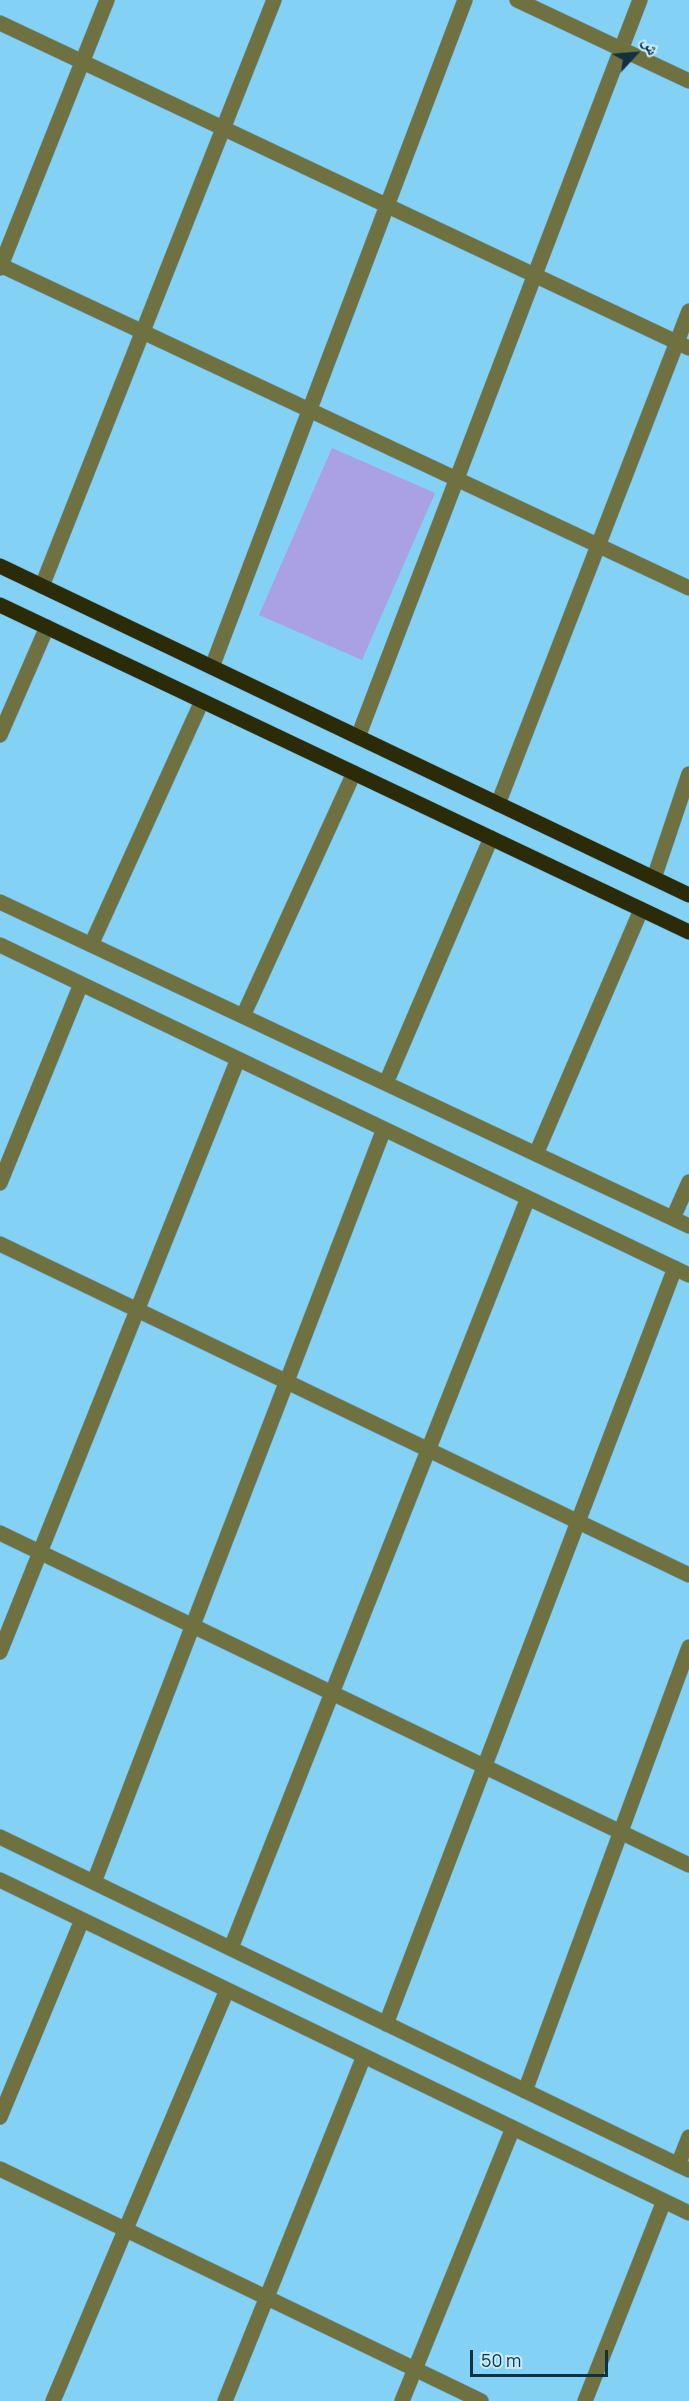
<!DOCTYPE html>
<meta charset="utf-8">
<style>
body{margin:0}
#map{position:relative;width:689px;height:2401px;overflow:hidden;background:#83d1f5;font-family:Manrope,"Noto Naskh Arabic",sans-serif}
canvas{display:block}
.north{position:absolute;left:605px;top:24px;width:60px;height:60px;-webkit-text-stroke:4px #c7ecff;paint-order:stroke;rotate:64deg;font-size:16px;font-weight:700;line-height:24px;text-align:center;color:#103140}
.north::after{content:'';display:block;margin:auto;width:21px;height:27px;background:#103140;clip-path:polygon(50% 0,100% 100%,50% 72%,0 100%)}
.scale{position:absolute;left:470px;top:2350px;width:138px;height:27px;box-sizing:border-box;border:3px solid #103140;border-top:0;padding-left:8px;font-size:18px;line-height:21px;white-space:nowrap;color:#103140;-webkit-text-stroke:4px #c7ecff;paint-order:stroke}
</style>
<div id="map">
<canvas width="689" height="2401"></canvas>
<div class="north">ش</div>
<div class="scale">50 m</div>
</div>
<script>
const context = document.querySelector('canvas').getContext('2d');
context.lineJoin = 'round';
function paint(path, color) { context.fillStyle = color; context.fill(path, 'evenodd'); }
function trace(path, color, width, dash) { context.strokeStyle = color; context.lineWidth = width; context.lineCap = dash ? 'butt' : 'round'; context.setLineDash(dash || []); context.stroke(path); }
paint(new Path2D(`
 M332 448 435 493 362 660 259 615Z`), '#a9a1e1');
const minor = new Path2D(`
 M517 0 689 81
 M0 23 689 348
 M0 265 689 588
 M0 268 107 0
 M42 586 274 0
 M212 667 465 0
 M0 735 47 627
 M358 737 640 0
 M498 804 689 311
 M654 878 689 774
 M0 902 689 1226
 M0 945 689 1275
 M91 945 202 701
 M243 1016 354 773
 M386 1083 491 838
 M536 1154 641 910
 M0 1183 81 984
 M673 1218 689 1182
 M0 1244 689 1575
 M0 1533 689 1865
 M0 1652 238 1059
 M0 1837 689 2170
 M0 1880 689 2213
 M94 1882 384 1129
 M231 1948 528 1198
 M386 2024 675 1268
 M525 2091 689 1647
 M0 2117 82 1920
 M678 2165 689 2137
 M0 2169 481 2401
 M53 2401 227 1990
 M225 2401 364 2056
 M402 2401 513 2128
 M585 2401 664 2201`);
const major = new Path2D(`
 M0 566 689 895
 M0 605 689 932`);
trace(minor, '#6aaecd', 16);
trace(major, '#6aaecd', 16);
trace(minor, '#707140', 15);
trace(major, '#2b2b08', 15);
</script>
